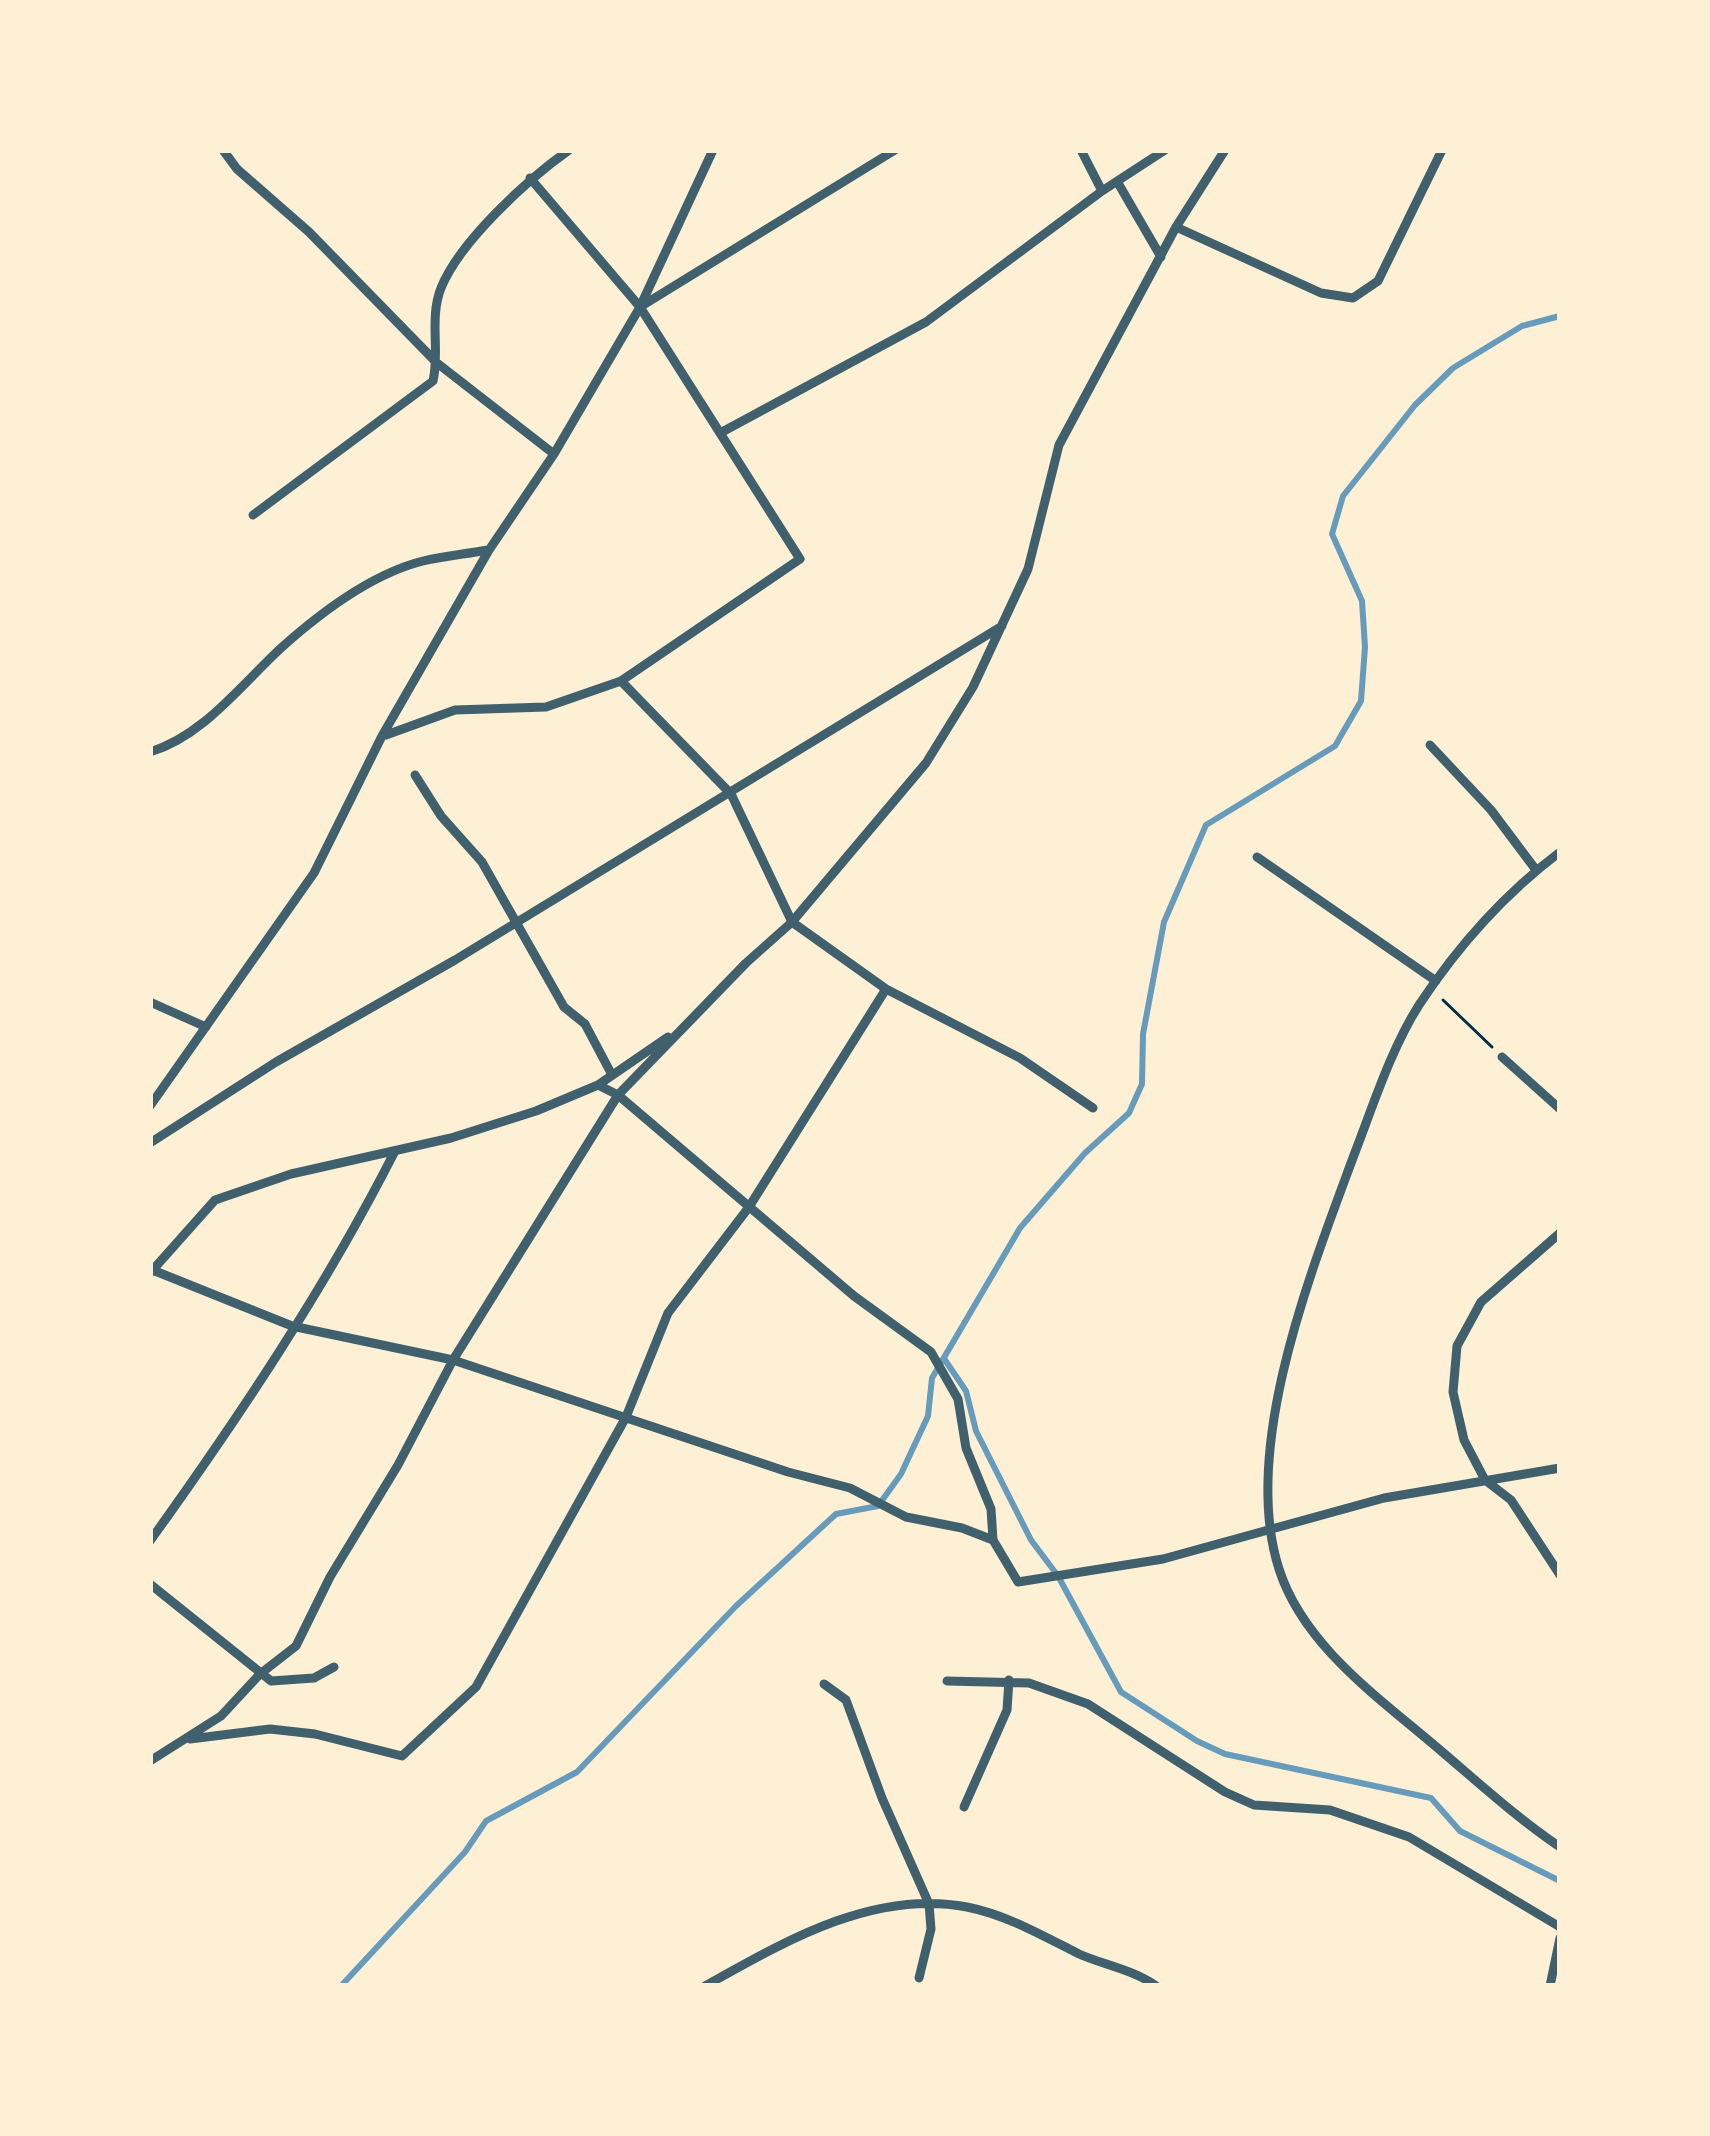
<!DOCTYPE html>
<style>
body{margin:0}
#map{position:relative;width:1710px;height:2136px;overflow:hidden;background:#fdf0d5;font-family:Montserrat,sans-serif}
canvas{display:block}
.frame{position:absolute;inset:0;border:153px solid #fdf0d5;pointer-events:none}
</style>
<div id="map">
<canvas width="1710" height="2136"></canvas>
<div class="frame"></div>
</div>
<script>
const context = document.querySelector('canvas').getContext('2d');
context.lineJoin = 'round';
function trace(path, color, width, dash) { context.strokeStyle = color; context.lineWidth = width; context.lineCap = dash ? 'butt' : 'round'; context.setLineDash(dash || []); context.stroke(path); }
trace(new Path2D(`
 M945 1360 966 1391 976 1431 1031 1540 1058 1576 1121 1692 1197 1741 1225 1754 1431 1798 1460 1831 1560 1881
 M341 1986 465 1852 486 1821 577 1772 736 1606 836 1514 878 1506 901 1474 928 1416 932 1378 1020 1228 1085 1153 1129 1113 1142 1084 1143 1034 1164 922 1206 825 1335 746 1361 701 1365 647 1362 601 1332 534 1343 496 1415 405 1453 368 1522 326 1560 316`), '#669bbc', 6);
trace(new Path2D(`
 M1443 1000 1492 1047`), '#003049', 3);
trace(new Path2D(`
 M223 150 237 169 309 232 437 363 554 454
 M1081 150 1102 191
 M1118 183 1161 257
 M1176 227 1321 293 1353 298 1378 281 1442 150
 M640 307 895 150
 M722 432 926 322 1102 191 1165 150
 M253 515 433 381C440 351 429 318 441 288 460 241 528 179 569 150
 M621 681 731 794 792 922 886 989 1020 1058 1093 1108
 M386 735 455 710 546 707 621 681 800 559 640 307 530 178
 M1430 745 1491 810 1536 870
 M150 752C203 736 241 685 281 648 320 613 371 574 423 561 444 556 466 554 488 550
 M415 775 441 816 482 862 564 1007 585 1024 612 1075
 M1560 852C1503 895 1458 946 1419 1005 1391 1049 1373 1106 1354 1155 1312 1269 1240 1448 1279 1569 1304 1647 1381 1699 1440 1750 1480 1784 1517 1818 1560 1847
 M1257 857 1436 981
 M150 1002 206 1027
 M1502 1057 1560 1109
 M598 1085 618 1095 854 1296 931 1352 958 1399 966 1448 991 1509 993 1540
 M150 1106 314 873 382 736 489 550 554 454 640 307 713 150
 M150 1143 276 1062 455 960 1002 626
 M1560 1233 1481 1302 1457 1346 1453 1392 1464 1440 1485 1480 1511 1500 1560 1575
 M150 1269 292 1326 453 1360 788 1472 850 1488 906 1517 962 1528 993 1540 1018 1582 1163 1559 1384 1498 1560 1468
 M150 1273 215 1200 291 1174 451 1138 536 1111 598 1085 668 1037
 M150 1541C239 1417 326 1287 395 1151
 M150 1584 271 1681 314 1678 334 1667
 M947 1681 1029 1683 1088 1704 1225 1792 1254 1805 1330 1810 1409 1837 1560 1927
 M824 1684 846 1700 882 1798 929 1904 931 1929 919 1978
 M190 1739 270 1729 315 1734 402 1756 476 1687 626 1417 668 1313 749 1207 886 989
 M150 1761 221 1716 260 1674 296 1646 330 1577 398 1465 453 1360 618 1095 746 963 792 922 926 763 973 687 1028 569 1059 445 1176 227 1225 150
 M964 1807 1007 1710 1009 1680
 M705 1986C784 1942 873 1889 967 1907 1007 1915 1043 1936 1079 1954 1104 1965 1134 1970 1156 1986
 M1550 1986 1560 1938`), '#3f606c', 9);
</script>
